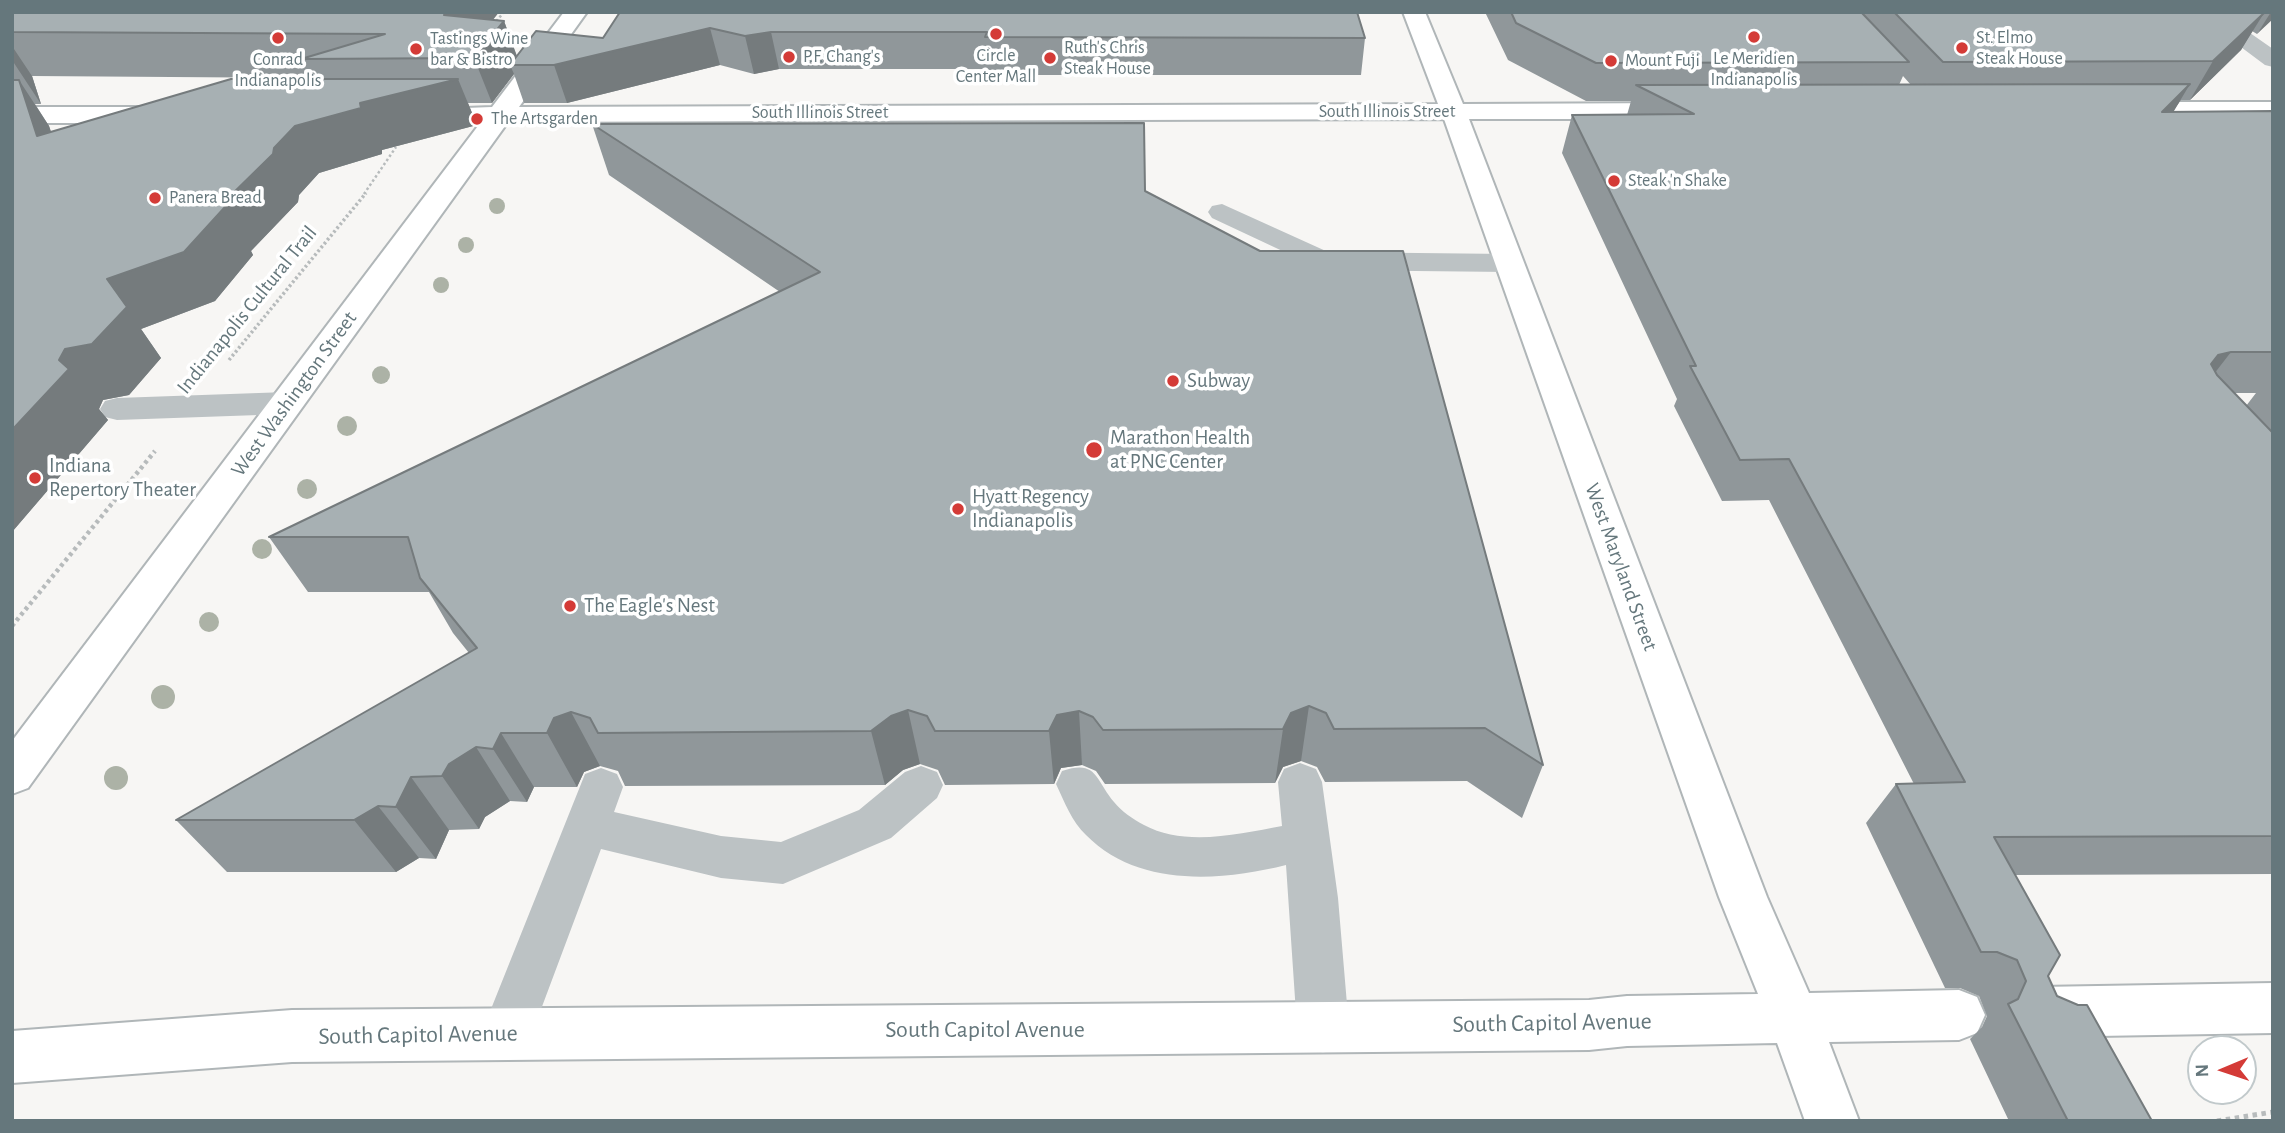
<!DOCTYPE html>
<style>
body{margin:0}
#map{position:relative;width:2285px;height:1133px;overflow:hidden;background:#f7f6f4;font-family:"Alegreya Sans",sans-serif}
canvas{display:block}
.frame{position:absolute;inset:0;border:14px solid #65777c;pointer-events:none}
.north{position:absolute;left:2187px;top:1035px;width:70px;height:70px;box-sizing:border-box;background:#fff;border:2px solid #c1c9cb;border-radius:50%;rotate:268deg;font-size:19px;font-weight:700;line-height:28px;text-align:center;color:#65777c}
.north::after{content:'';display:block;margin:auto;width:24px;height:32px;background:#d43b37;clip-path:polygon(50% 0,100% 100%,50% 72%,0 100%)}
</style>
<div id="map">
<canvas width="2285" height="1133"></canvas>
<div class="frame"></div>
<div class="north">N</div>
</div>
<script>
const context = document.querySelector('canvas').getContext('2d');
context.lineJoin = 'round';
function trace(path, color, width, dash) { context.strokeStyle = color; context.lineWidth = width; context.lineCap = dash ? 'butt' : 'round'; context.setLineDash(dash || []); context.stroke(path); }
function paint(path, color) { context.fillStyle = color; context.fill(path, 'evenodd'); }
function drawText(font, color, halo, rows, align = 'center') {
  context.font = font + ' "Alegreya Sans",sans-serif'; context.lineWidth = 7; context.setLineDash([]); context.textBaseline = 'middle'; context.strokeStyle = halo; context.fillStyle = color; for (const [text, x, y, turn = 0] of rows) {
    context.save(); context.translate(x, y); context.rotate((+turn || 0) * Math.PI / 180); context.textAlign = isNaN(turn) ? turn : align; if (halo) context.strokeText(text, 0, 0); context.fillText(text, 0, 0); context.restore();
  }
}
const major = new Path2D(`
 M564 12H587L519 107 1438 104 1403 12H1425L1463 104 1680 103 1689 106 1693 111 1689 116 1680 119H1469L1767 897 1809 993 1959 990 1977 997 1985 1015 1977 1033 1959 1040 1829 1042 1859 1121H1805L1777 1043 1627 1046 1589 1050 292 1062 12 1083V1031L292 1010 1589 1000 1627 996 1758 994 1719 897 1444 119 508 122 28 788 12 794V741L481 122 420 123 411 120 407 115 411 110 492 107Z
 M2121 102H2273V118L2112 115 2108 110 2112 105Z
 M12 107H161L170 110 174 115 170 120 161 123H12Z
 M2273 983V1033L2039 1037 2021 1030 2013 1012 2021 994 2039 987Z`);
trace(major, '#b0b6b8', 4);
trace(new Path2D(`
 M493 25 504 12
 M364 194 396 147`), '#b7bbbc', 2.5, [2.5, 2.5]);
trace(new Path2D(`
 M229 360 366 193`), '#b7bbbc', 3.5, [2.5, 2.5]);
trace(new Path2D(`
 M12 626 155 451`), '#b7bbbc', 4.5, [3.5, 3.5]);
trace(new Path2D(`
 M2217 1121 2273 1112`), '#b7bbbc', 5, [4.5, 4.5]);
paint(new Path2D(`
 M2194 12H2220L2273 49V67L2265 65Z
 M1222 204 1328 252 1508 254 1518 257 1523 263 1518 269 1508 272 1323 270 1212 218 1208 212 1212 206Z
 M287 392 299 396 304 403 299 410 287 414 117 420 105 417 100 409 105 401 117 398Z
 M1300 763 1316 769 1322 782 1338 898 1349 1028 1341 1046 1323 1053 1305 1046 1297 1028 1286 865C1222 881 1138 888 1086 835 1072 822 1064 801 1056 784L1062 771C1097 759 1095 779 1114 802 1121 811 1133 819 1144 825 1184 847 1240 834 1282 826L1278 782 1284 769Z
 M921 766 937 772 943 785 937 798 891 838 783 884 721 878 601 849 525 1052 507 1060 489 1052 481 1034 585 774 601 768 617 774 623 787 614 812 721 836 781 842 859 810 905 772Z`), '#bcc2c4');
paint(major, '#fff');
context.fillStyle = '#acb2a6';
for (const [x, y, r] of [
 [497,206,8],
 [466,245,8],
 [441,285,8],
 [381,375,9],
 [347,426,10],
 [307,489,10],
 [262,549,10],
 [209,622,10],
 [163,697,12],
 [116,778,12]
]) { context.beginPath(); context.arc(x, y, r, 0, 2 * Math.PI); context.fill(); }
paint(new Path2D(`
 M12 12H499L493 20 504 21 517 56 603 38 620 12 1365 38 1361 75H989L988 69H779L754 74 720 65 567 103H524L514 74 492 103H468L477 125 382 150V154L319 173 299 195 298 202 251 251 253 255 215 301 141 329 161 358 129 395 103 400 99 409 108 420 12 532ZM32 76 311 78V79L51 132 49 126 35 104H41Z
 M1485 12H2273L2257 34 2252 31 2241 50 2190 100H2181L2173 111H2273V874L2015 875 2048 976 2057 996 2152 1121H2009L1970 1039 1982 1027 1987 1016 1979 996 1960 988H1945L1866 823 1896 784H1914L1769 500 1722 501 1674 406 1677 399 1562 153 1572 115H1627L1631 101H1586L1508 60ZM1903 76 1911 85H1899ZM2234 393H2256L2246 406Z
 M592 124 1145 191 1543 765 1522 818 1467 781 1325 782 1317 767 1301 761 1283 767 1275 783 1105 784 1096 771 1082 765 1061 768 1054 784 945 785 938 770 920 764 903 770 885 785 625 786 618 771 600 766 584 772 577 787H534L527 802 510 801 485 817 479 829 449 830 436 859 419 858 396 872H227L176 820 469 653 453 633 429 592H308L269 537 780 292 609 175Z`), '#90979a');
paint(new Path2D(`
 M447 12H499L461 59 444 15Z
 M2271 12H2273V19L2257 34Z
 M2264 13 2241 50 2190 100 2213 61Z
 M504 21 520 65H510L514 74 492 103 474 58Z
 M710 28 720 65 567 103 554 65Z
 M771 32 779 69 754 74 745 36Z
 M12 46 32 76 41 104 12 60Z
 M458 79 477 125 382 150V154L319 173 299 195 298 202 251 251 253 255 215 301 141 329 161 358 129 395 103 400 99 409 108 420 12 532V430L59 360 107 279 223 203 295 126 360 103Z
 M19 80 49 126 69 183 37 136Z
 M2190 84 2168 121 2162 112Z
 M2231 352 2200 392 2187 395 2218 355Z
 M1309 706 1301 761 1283 767 1275 783 1283 729 1291 713Z
 M908 710 920 764 903 770 885 785 871 731 891 716Z
 M1079 711 1082 765 1061 768 1054 784 1049 731 1057 715Z
 M571 712 600 766 584 772 577 787 547 733 554 718Z
 M501 733 534 787 527 802 493 749Z
 M476 747 510 801 485 817 479 829 442 776 449 764Z
 M411 777 449 830 436 859 396 807Z
 M378 806 419 858 396 872 354 820Z`), '#757b7d');
const building = new Path2D(`
 M12 12H447L444 15 504 21 474 58 301 59 385 34 12 32Z
 M620 12H1357L1365 38 985 37 987 32H771L745 36 710 28 554 65H510L536 31 603 38Z
 M1511 12H1861L1909 62 1596 63 1516 23Z
 M1894 12H2263L2264 13 2213 61 1943 62Z
 M231 79H458L360 103 361 108 295 126 274 148 273 154 223 203 225 207 184 252 107 279 127 307 92 344 65 349 59 360 69 369 12 430V80H19L37 136Z
 M2190 84 2162 112 2273 111V352H2231L2218 355 2211 364 2217 375 2273 433V836L1994 837 2060 955 2048 976 2057 996 2078 1005H2087L2152 1121H2068L2008 1004 2018 999 2026 981 2017 960 1997 952H1981L1896 784 1965 782 1789 459 1740 460 1690 366H1696L1572 115 1694 114 1636 85Z
 M1144 123 1145 191 1260 251H1403L1543 765 1485 728 1334 729 1326 713 1309 706 1291 713 1283 729 1103 730 1093 717 1079 711 1057 715 1049 731H935L927 716 908 710 891 716 871 731 598 733 590 718 571 712 554 718 547 733H501L493 749 476 747 449 764 442 776 411 777 396 807 378 806 354 820H176L477 648 420 578 408 537H269L820 272 592 124Z`);
paint(building, '#a7b0b3');
trace(building, '#757b7d', 2);
for (const [x, y, r, color] of [
 [996,34,7,"#d43b37"],
 [1754,37,7,"#d43b37"],
 [278,38,7,"#d43b37"],
 [1962,48,7,"#d43b37"],
 [416,49,7,"#d43b37"],
 [789,57,7,"#d43b37"],
 [1050,58,7,"#d43b37"],
 [1611,61,7,"#d43b37"],
 [477,119,7,"#d43b37"],
 [1614,181,7,"#d43b37"],
 [155,198,7,"#d43b37"],
 [1173,381,7,"#d43b37"],
 [1094,450,9,"#d43b37"],
 [35,478,7,"#d43b37"],
 [958,509,7,"#d43b37"],
 [570,606,7,"#d43b37"]
]) { const dot = new Path2D(); dot.arc(x, y, r, 0, 2 * Math.PI); context.fillStyle = color; context.fill(dot); trace(dot, '#fff', 2.5); }
drawText('18px', '#65777c', '#fff', [
 ["St. Elmo",1976,38],
 ["Steak House",1976,59],
 ["Tastings Wine",430,39],
 ["bar & Bistro",430,60],
 ["Ruth's Chris",1064,48],
 ["Steak House",1064,69],
 ["Circle",996,56,"center"],
 ["Center Mall",996,77,"center"],
 ["P.F. Chang's",803,57],
 ["Le Meridien",1754,59,"center"],
 ["Indianapolis",1754,80,"center"],
 ["Conrad",278,60,"center"],
 ["Indianapolis",278,81,"center"],
 ["Mount Fuji",1625,61],
 ["The Artsgarden",491,119],
 ["Steak 'n Shake",1628,181],
 ["Panera Bread",169,198]
], 'left');
drawText('18px', '#65777c', '#fff', [
 ["South Illinois Street",1387,112],
 ["South Illinois Street",820,113]
]);
drawText('21px', '#65777c', '#fff', [
 ["Indianapolis Cultural Trail",247,310,-51],
 ["West Washington Street",294,394,-54],
 ["West Maryland Street",1621,567,70]
]);
drawText('21px', '#65777c', '#fff', [
 ["Subway",1187,381],
 ["Marathon Health",1110,438],
 ["at PNC Center",1110,462],
 ["Indiana",49,466],
 ["Repertory Theater",49,490],
 ["Hyatt Regency",972,497],
 ["Indianapolis",972,521],
 ["The Eagle's Nest",584,606]
], 'left');
drawText('24px', '#65777c', '#fff', [
 ["South Capitol Avenue",1552,1023,-1],
 ["South Capitol Avenue",985,1030],
 ["South Capitol Avenue",418,1035,-1]
]);
</script>
